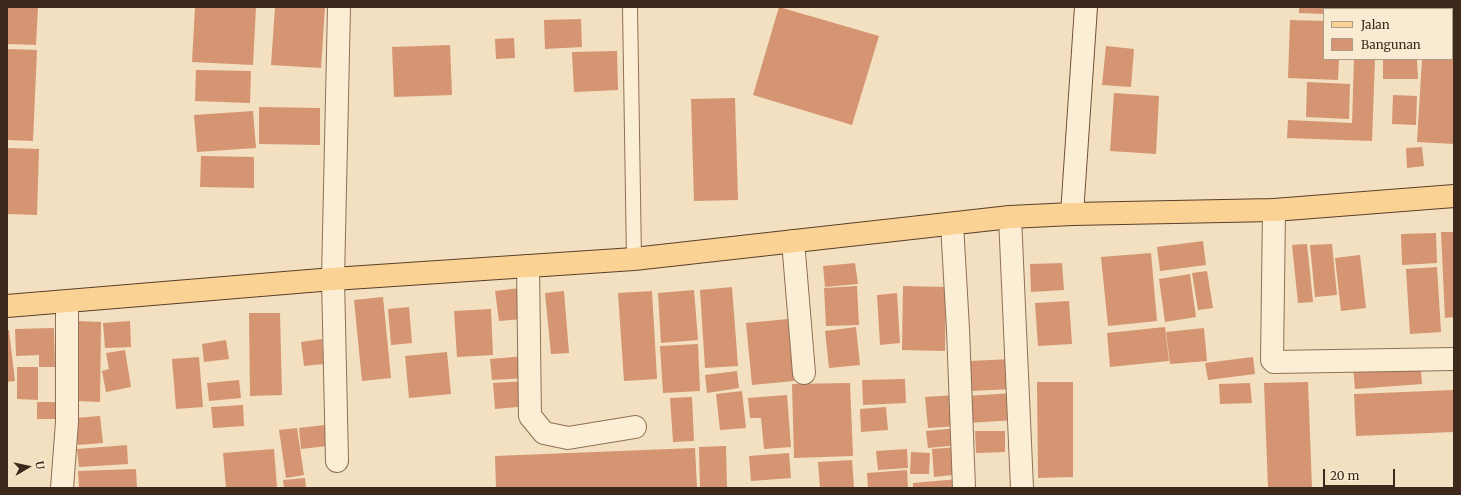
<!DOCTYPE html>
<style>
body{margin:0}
#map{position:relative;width:1461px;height:495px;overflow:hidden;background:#f2e0c0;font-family:Merriweather,serif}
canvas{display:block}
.frame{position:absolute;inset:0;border:8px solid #3c291c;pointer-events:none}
.legend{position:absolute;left:1323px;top:8px;width:130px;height:52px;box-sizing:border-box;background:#f9ebd1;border:1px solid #ad9d89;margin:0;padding:5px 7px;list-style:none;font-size:12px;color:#3c291c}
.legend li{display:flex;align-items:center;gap:8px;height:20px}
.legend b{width:20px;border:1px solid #ad9d89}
.north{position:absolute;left:8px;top:447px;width:40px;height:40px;-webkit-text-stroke:3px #f9ebd1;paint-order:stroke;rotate:81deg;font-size:11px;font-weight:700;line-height:16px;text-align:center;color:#3c291c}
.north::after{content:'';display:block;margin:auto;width:14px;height:18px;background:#3c291c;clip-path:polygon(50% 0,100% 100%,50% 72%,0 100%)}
.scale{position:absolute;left:1323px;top:469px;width:72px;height:18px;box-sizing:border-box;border:2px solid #3c291c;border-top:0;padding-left:5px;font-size:12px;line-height:14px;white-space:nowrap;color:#3c291c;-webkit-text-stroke:3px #f9ebd1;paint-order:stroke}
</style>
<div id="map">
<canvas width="1461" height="495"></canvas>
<div class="frame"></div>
<ul class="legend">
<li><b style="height:5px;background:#fad394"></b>Jalan</li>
<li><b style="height:11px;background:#d59472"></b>Bangunan</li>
</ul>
<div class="north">U</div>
<div class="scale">20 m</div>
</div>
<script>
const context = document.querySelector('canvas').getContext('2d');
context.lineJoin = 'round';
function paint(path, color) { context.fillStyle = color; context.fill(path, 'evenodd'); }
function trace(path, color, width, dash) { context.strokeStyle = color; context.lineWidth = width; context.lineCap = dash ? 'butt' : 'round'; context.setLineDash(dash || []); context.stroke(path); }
paint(new Path2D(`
 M7 7H38L36 45 7 44Z
 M195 7H256L253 65 192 62Z
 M275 7H325L321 68 271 65Z
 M779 7 879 36 852 125 753 95Z
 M1299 7H1353V9H1324V14L1299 13Z
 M581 19 582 47 545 49 544 20Z
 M1290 20 1324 21V59H1339L1338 80 1288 78Z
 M1452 28H1454V144L1417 142 1422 59H1452Z
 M514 38 515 58 496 59 495 39Z
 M450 45 452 95 394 97 392 47Z
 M1106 46 1134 49 1131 87 1102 85Z
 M7 49 37 50 33 141 7 140Z
 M617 51 618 90 574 92 572 52Z
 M1354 59H1375L1372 141 1287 138 1288 120 1352 123Z
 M1383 59H1417L1418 79H1383Z
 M196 70 251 71 250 103 195 101Z
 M1307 82 1350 84 1349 119 1306 117Z
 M1114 93 1159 96 1156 154 1110 151Z
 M1393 95 1417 96 1416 125 1392 124Z
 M735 98 738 200 694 201 691 99Z
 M259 107 320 108V145L259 144Z
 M253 111 256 148 197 152 194 115Z
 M1422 147 1424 166 1407 168 1406 148Z
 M7 148 39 149 37 215 7 214Z
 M201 156 254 157V188L200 187Z
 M1441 232H1454V317L1445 318Z
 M1436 233 1437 263 1402 265 1401 234Z
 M1203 241 1206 265 1160 271 1157 247Z
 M1307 244 1313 302 1298 303 1292 245Z
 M1332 244 1337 295 1315 297 1310 245Z
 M1151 253 1157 321 1108 326 1101 257Z
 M1360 255 1366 308 1341 311 1335 258Z
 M855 263 858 284 825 287 823 266Z
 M1062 263 1064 290 1031 292 1030 264Z
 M1437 267 1441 332 1410 334 1406 269Z
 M1207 271 1213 308 1198 310 1192 273Z
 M1190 274 1196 317 1165 322 1159 279Z
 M857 286 859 325 826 326 824 288Z
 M903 286 946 287 945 351 902 350Z
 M732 287 738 366 705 368 700 290Z
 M520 288 523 319 499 321 495 291Z
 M694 290 698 340 661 343 658 293Z
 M564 291 569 353 551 354 545 293Z
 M652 291 657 379 624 381 618 293Z
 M897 293 900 343 880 345 877 295Z
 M383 297 391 378 362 381 354 300Z
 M1069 301 1072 344 1038 346 1035 303Z
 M409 307 412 343 391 345 388 309Z
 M491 309 493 355 457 357 454 311Z
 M249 313H280L282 395 250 396Z
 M788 319 794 381 752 385 746 323Z
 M76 321 101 322 100 402 76 401Z
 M130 321 131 347 105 348 103 323Z
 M856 327 860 365 829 368 825 331Z
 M1165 327 1169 361 1110 367 1107 333Z
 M54 328 55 367H39V355L16 356 15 329Z
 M1204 328 1207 361 1170 364 1166 332Z
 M7 330H9L15 381 7 382Z
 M322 339 324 364 304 366 301 342Z
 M226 340 229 359 204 362 202 344Z
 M698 344 700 391 663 393 660 346Z
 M125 350 131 387 106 392 102 371 109 369 106 353Z
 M447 352 451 394 409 398 405 356Z
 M526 356 527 378 492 380 490 359Z
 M199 357 203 407 176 409 172 359Z
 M1253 357 1255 374 1208 380 1205 363Z
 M1012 359 1013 389 970 391 969 361Z
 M1420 361 1422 384 1355 389 1353 366Z
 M17 367H38V400L17 399Z
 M737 371 739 388 707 393 705 375Z
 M905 379 906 403 863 405 862 380Z
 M239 380 241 398 209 401 207 383Z
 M527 381 529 406 495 409 493 383Z
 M1037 382H1073V477L1038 478Z
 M1308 382 1312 488H1268L1264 383Z
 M850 383 853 456 794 458 792 384Z
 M1250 383 1252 403 1220 404 1219 384Z
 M1454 390V432L1356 436 1354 394Z
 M742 391 746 428 720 430 716 394Z
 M1014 393 1016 420 967 423 966 396Z
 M787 395 791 447 764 449 761 418H750L748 398Z
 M956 395 959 426 928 428 925 397Z
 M692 397 694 441 673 442 670 398Z
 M37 402H59V419H37Z
 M243 405 244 426 213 428 211 407Z
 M886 407 888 430 861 432 860 409Z
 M100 416 103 443 78 445 75 418Z
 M333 424 336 445 301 449 299 428Z
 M297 428 304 475 286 478 279 430Z
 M958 428 960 445 928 448 926 431Z
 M975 431H1005V452L976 453Z
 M127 445 128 464 79 467 77 449Z
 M726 446 727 488H700L699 447Z
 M958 447 961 474 934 477 932 449Z
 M695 448 697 488H496L495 456Z
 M274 449 277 488H226L223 453Z
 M907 449 908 468 878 470 876 451Z
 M911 452 930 453 929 474H910Z
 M789 453 791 478 751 481 749 456Z
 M852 460 854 488H820L818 462Z
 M136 469 137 488H79L78 471Z
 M907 470 908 488H868L867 473Z
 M305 478 306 488H284L283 480Z
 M959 479 960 488H913V483Z`), '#d59472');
const lane = new Path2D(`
 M630 7 634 259`);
const street = new Path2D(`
 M1274 210 1272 360 1274 362 1454 359
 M1010 217 1022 488
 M952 224 958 329 964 488
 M793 241 804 373
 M528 266 530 416 544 433 568 438 635 427
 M337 461 333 279 339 7
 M62 488 67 422V302`);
const secondary = new Path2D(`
 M1072 214 1086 7`);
const primary = new Path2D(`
 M7 306 333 279 634 259 1010 217 1072 214 1274 210 1454 196`);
trace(lane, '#8e7056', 16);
trace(street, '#8e7056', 24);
trace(secondary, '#705139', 24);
trace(primary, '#5b3e2b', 24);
trace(lane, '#fceed5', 14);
trace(street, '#fceed5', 22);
trace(secondary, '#fceed5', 22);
trace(primary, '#fad394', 22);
</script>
